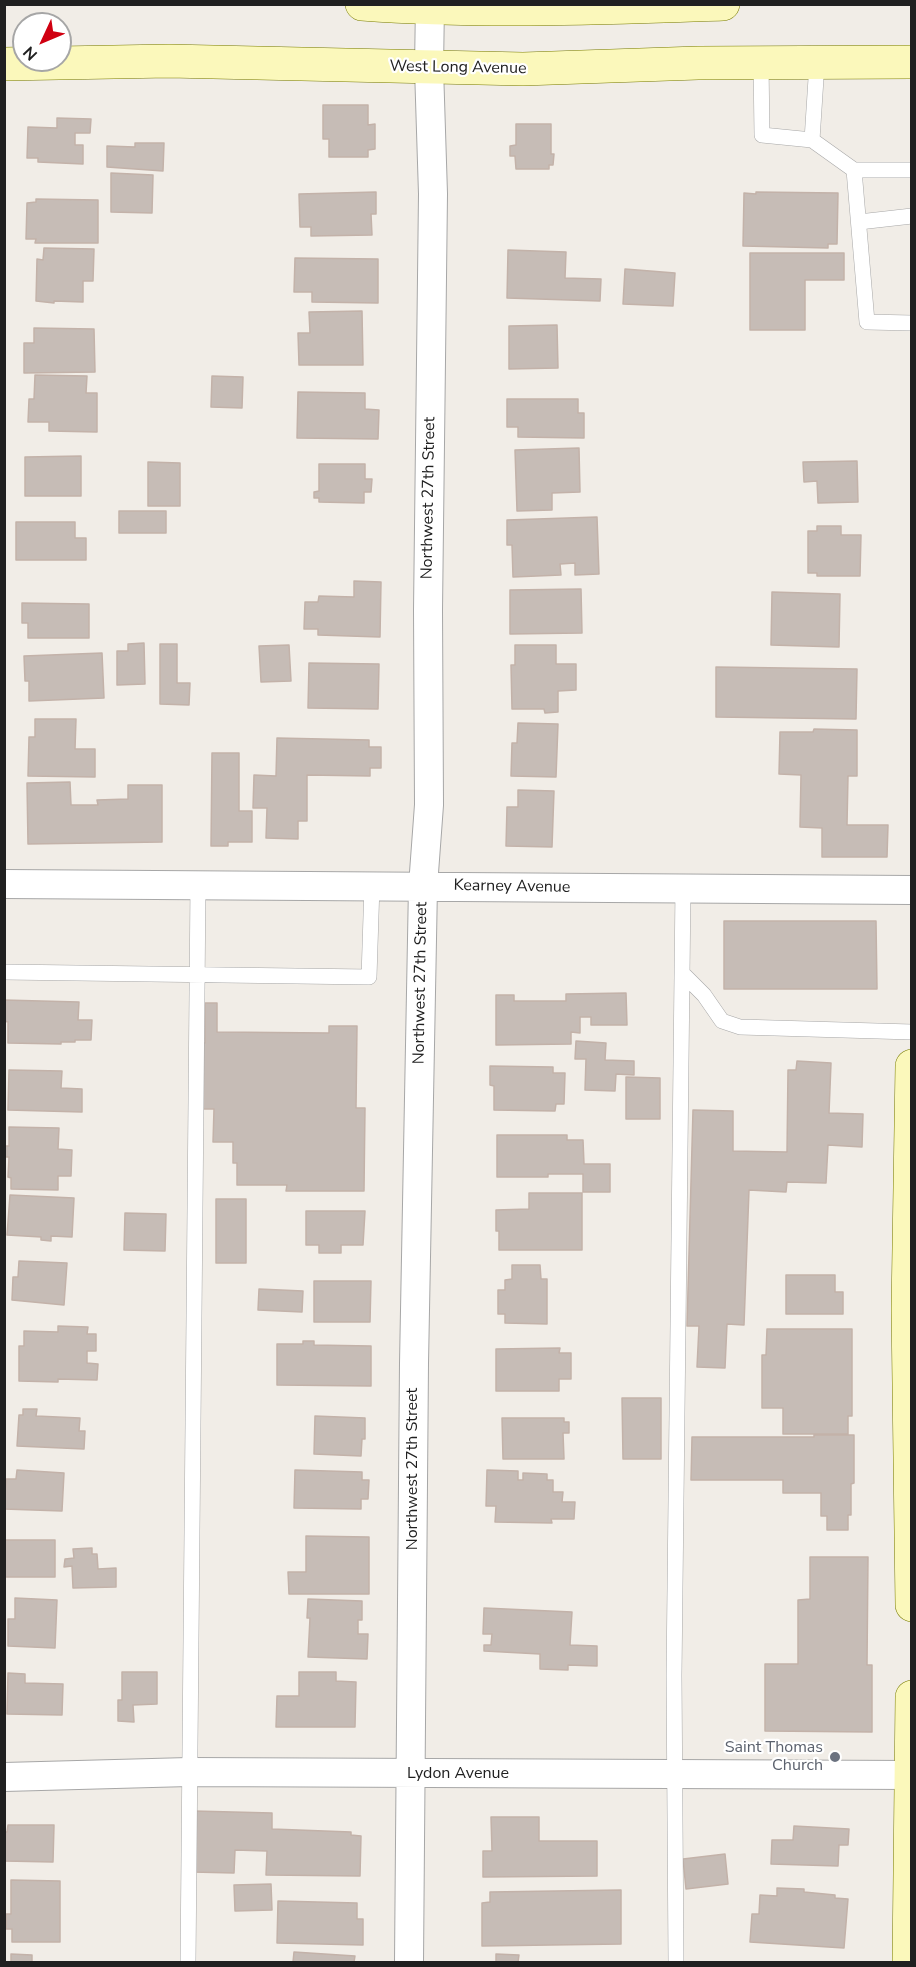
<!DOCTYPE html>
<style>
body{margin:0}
#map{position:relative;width:916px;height:1967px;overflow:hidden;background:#f1ede7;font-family:"Nunito Sans",sans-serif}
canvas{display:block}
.frame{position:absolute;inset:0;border:6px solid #202020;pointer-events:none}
.north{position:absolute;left:12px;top:12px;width:60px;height:60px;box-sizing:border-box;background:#fff;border:2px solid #a6a6a6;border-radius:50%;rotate:226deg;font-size:16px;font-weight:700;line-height:24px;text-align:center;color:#202020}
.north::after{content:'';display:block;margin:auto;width:21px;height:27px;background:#d00011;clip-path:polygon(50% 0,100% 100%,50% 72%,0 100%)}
</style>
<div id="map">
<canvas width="916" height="1967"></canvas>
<div class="frame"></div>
<div class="north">N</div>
</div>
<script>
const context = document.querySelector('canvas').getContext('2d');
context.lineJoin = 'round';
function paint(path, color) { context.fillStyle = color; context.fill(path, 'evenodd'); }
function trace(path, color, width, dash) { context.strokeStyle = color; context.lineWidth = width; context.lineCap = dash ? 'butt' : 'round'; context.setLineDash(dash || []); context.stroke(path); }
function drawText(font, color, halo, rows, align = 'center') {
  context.font = font + ' "Nunito Sans",sans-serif'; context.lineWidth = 4.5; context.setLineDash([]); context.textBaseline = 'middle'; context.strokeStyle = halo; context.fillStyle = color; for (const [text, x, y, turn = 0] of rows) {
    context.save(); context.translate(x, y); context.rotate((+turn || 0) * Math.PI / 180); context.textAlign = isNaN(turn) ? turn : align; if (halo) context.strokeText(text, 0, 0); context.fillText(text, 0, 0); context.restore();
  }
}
const building = new Path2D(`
 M323 105H368V125L375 124V149L368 150V157H329V139H323Z
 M57 118 91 119 90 133H75V145H83V164L38 162V158H27L28 127 57 128Z
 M516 124H551V154H554L553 165H549V169H516L515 156H510V146L516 145Z
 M135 143H164L163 171 107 167V146L135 147Z
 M111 173 153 175 152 213 111 212Z
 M376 192V214H371L372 235 311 236V227H300L299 194Z
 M756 192 838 193 837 244H828V248L743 246 744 193 756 194Z
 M36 199 98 200V243H35L36 239H26L27 203 36 202Z
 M44 248 94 249 93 281H83V302L54 301V303L36 301 37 259 43 260Z
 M508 250 566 252 565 278 601 279 600 301 507 298Z
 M750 253H844V280H805V330H750Z
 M295 258 378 259V303L312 302V292H294Z
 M625 269 675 273 673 306 623 304Z
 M362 311 363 365H299L298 333H310L309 312Z
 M557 325 558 368 509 369V326Z
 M34 328 94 329 95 372 24 373V343H34Z
 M35 375 87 376 86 393H97V432L49 431V422H28L29 399H34Z
 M212 376 243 377 242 408 211 407Z
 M298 392 365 393V409L379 410 378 439 297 438Z
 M507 399H578V413H584V438L518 437V427H507Z
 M579 448 580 492 552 493V510L517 511 515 450Z
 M81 456V496H25V457Z
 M857 461 858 502 818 503 817 481 804 482 803 462Z
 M148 462 180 463V506H148Z
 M319 464H365V479H372L371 492H364V503L319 502V498H314V492L319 491Z
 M119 511H166V533H119Z
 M597 517 599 574 575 575V563L560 564 561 575 513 577 512 545H507V520Z
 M16 522H75V538H86V560H16Z
 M817 526H841V535H861L860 576H817V573H808V531H817Z
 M354 581 381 582 380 637 318 635V629H304L305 602H318L319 596 354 597Z
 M581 589 582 633 510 634V590Z
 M772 592 840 594 839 647 771 645Z
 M22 603 89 604V638H28V623H22Z
 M144 643 145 684 117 685V651H128V644Z
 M160 644H177V683H190L189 705 160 704Z
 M289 645 291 681 261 682 259 646Z
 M515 645H556V664H576V690L558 691V712L545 713 544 709H512L511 665H515Z
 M102 653 104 698 29 701V681H25L24 656Z
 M309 663 379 664 378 709 308 708Z
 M716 667 857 669 856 719 716 717Z
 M35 719H76L75 749H95V777L28 776 29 737H35Z
 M518 723 558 724 556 777 511 776 512 743H517Z
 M814 729 857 730V776H848L847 825H888L887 857H822V828L800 827 801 775 779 774 780 732H813Z
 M277 738 369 740V747H381V768H370V776L307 775V821H298V839L266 838 267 808H253L254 775 276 776Z
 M212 753H239V811H252V842H228V846H211Z
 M70 782 71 805H98L97 800 128 799V785H162V842L28 844 27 783Z
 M518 790 554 791 552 847 506 846 507 807H518Z
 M724 921H876L877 989H724Z
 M626 993 627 1025H591V1017H580V1033L571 1032V1044L496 1045V995H514V1001H566V994Z
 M4 1000 79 1002 78 1020H92L91 1040H75V1042H61V1044L8 1043V1022L4 1021Z
 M205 1003H217V1032L329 1033V1026H357L356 1108H365L364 1191H286L287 1185H237V1163H233V1142H213L214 1109H200L201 1043H205Z
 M576 1041 606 1043 605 1060 634 1061V1075L616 1074 615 1091 585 1090 586 1059H575Z
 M797 1061 831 1063 829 1113 863 1114 862 1147 828 1145 826 1183 787 1182 786 1192 749 1190 744 1325 727 1324 725 1368 697 1367 699 1326H687L693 1110 733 1111V1151L787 1152 788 1070H796Z
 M490 1066 553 1067V1073H565L564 1104H556L555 1111 494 1110V1086L490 1085Z
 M9 1070 62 1071 61 1088 82 1089V1112L8 1110Z
 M626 1077 660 1078V1119H626Z
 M9 1127 59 1128 58 1149 72 1150 71 1176H58V1190L11 1189V1178L8 1177 9 1157H4V1146H9Z
 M497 1135H567V1140H583L584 1164H610V1192H583V1174H548V1177H497Z
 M529 1193H582V1250H499V1231H496V1210L529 1209Z
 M10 1195 74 1198 72 1237 51 1236V1241L41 1240V1237L7 1235Z
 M216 1199H246V1263H216Z
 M306 1211H365L363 1245H341V1253H319V1245H306Z
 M125 1213 166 1214 165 1251 124 1250Z
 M19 1261 67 1263 64 1305 12 1300 13 1277H18Z
 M512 1265H540L541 1279H547V1324L505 1323V1314H498V1290H505V1280L512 1279Z
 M786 1275H835V1292H843V1314H786Z
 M314 1281H371L370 1322H314Z
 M259 1289 303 1291 302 1312 258 1310Z
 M58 1326 88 1327 87 1334H96V1351H87V1363L98 1364 97 1380 58 1379V1382L19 1381V1346H24V1331L58 1332Z
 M767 1329H852V1416H848V1434H783V1408H762V1355H766Z
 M303 1341H314V1345L371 1346V1386L277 1385V1344H303Z
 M560 1348 559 1353H571V1379H559V1391H496V1349Z
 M622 1398H661V1459H623Z
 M23 1409H37L36 1416 80 1418 79 1431H85L84 1449 17 1446 19 1415H23Z
 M315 1416 365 1418V1439H362L361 1456 314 1454Z
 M502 1418H564V1422H569V1433H563L564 1459H503Z
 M814 1435H854V1483L851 1484V1515H848V1530H827V1516H821V1493H783V1480H691L692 1437H814Z
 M17 1470 64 1473 62 1511 4 1509 6 1479H16Z
 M295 1470 362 1472V1480H369L368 1499H361V1509L294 1508Z
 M487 1470 518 1471V1480H523V1473L547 1474V1480H553V1492H563L562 1502H575L574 1519H551L552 1523 495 1522 496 1506H486Z
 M306 1536 369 1537V1594H289L288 1572H306Z
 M4 1540H55V1577H4Z
 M92 1548V1554H97L98 1569 116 1568V1587L73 1588 72 1566 64 1567 65 1559 74 1558 73 1549Z
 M810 1557H868L867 1665H872V1732L765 1731V1664H798V1600L810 1599Z
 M15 1598 57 1600 55 1648 8 1646V1619H15Z
 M308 1599 362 1601V1620H358V1634H368L367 1659 308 1657 310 1618H307Z
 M484 1608 572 1612 570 1645 597 1646V1666L568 1665V1670L540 1669V1654L484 1651V1645H491L492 1634H483Z
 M122 1672H157V1704L133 1705 134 1722 118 1721V1700H122Z
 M299 1672H336V1681L356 1682 355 1727H276L277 1696H299Z
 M8 1673 25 1674V1683L63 1684 62 1715 7 1714Z
 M194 1811 272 1813V1829L351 1832V1835L361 1836 360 1876 266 1875 267 1851 235 1850 234 1873 192 1872Z
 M491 1817H539V1841H597V1876L483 1877V1851H492Z
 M8 1825H54L53 1862 4 1861V1832H7Z
 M794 1826 849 1829 848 1845H839L838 1866 771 1864 772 1840H793Z
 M725 1854 728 1884 686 1889 683 1859Z
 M11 1880 60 1881V1942H12V1929H6V1914H11Z
 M271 1884 272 1910 235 1911 234 1885Z
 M777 1888 804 1889V1892L835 1895V1898L848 1899 844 1948 750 1942 752 1914H759L760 1895 777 1896Z
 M621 1890V1944L482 1946V1903L490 1902V1892Z
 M278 1901 357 1903V1919H363V1945L277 1943Z
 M294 1952 355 1956 354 1962H293Z
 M11 1954 32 1955V1962H11Z
 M496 1954 519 1955 518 1962H493H496Z`);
paint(building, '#c6bcb6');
trace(building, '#c3b2a9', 1.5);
const service = new Path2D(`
 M761 63 762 135 812 140
 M817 63 812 140 854 170 867 322 912 323
 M854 170H912
 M859 222 912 216
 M4 972 369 977 372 885
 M682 973 704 995 722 1021 740 1027 912 1032
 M188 1962 198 885
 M676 1962 674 1675 683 888`);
const minor = new Path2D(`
 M4 884 912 890
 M4 1777 189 1772 912 1775
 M409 1962 414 1363 423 886 429 805 428 610 433 194 429 68 430 4`);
const secondary = new Path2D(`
 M362 4C482 13 603 8 723 4
 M4 64 169 61 523 69 698 63 912 62
 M912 1066 908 1309 912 1605
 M909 1962 912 1697`);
trace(service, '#a7a7a7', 16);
trace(minor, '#a7a7a7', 30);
trace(secondary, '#787b03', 34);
trace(service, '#fff', 15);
trace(minor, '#fff', 28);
trace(secondary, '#fbf8bb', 33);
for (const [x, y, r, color] of [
 [835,1757,6,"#6b7280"]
]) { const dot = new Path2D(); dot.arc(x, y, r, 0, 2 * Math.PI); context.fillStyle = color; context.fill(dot); trace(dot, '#fff', 2); }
drawText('16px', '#202020', '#fff', [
 ["West Long Avenue",458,68,1],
 ["Northwest 27th Street",429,498,-89],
 ["Kearney Avenue",512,887,1],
 ["Northwest 27th Street",421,983,-89],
 ["Northwest 27th Street",413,1469,-90],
 ["Lydon Avenue",458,1774]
]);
drawText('16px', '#5b616d', '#fff', [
 ["Saint Thomas",823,1748],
 ["Church",823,1766]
], 'right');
</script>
